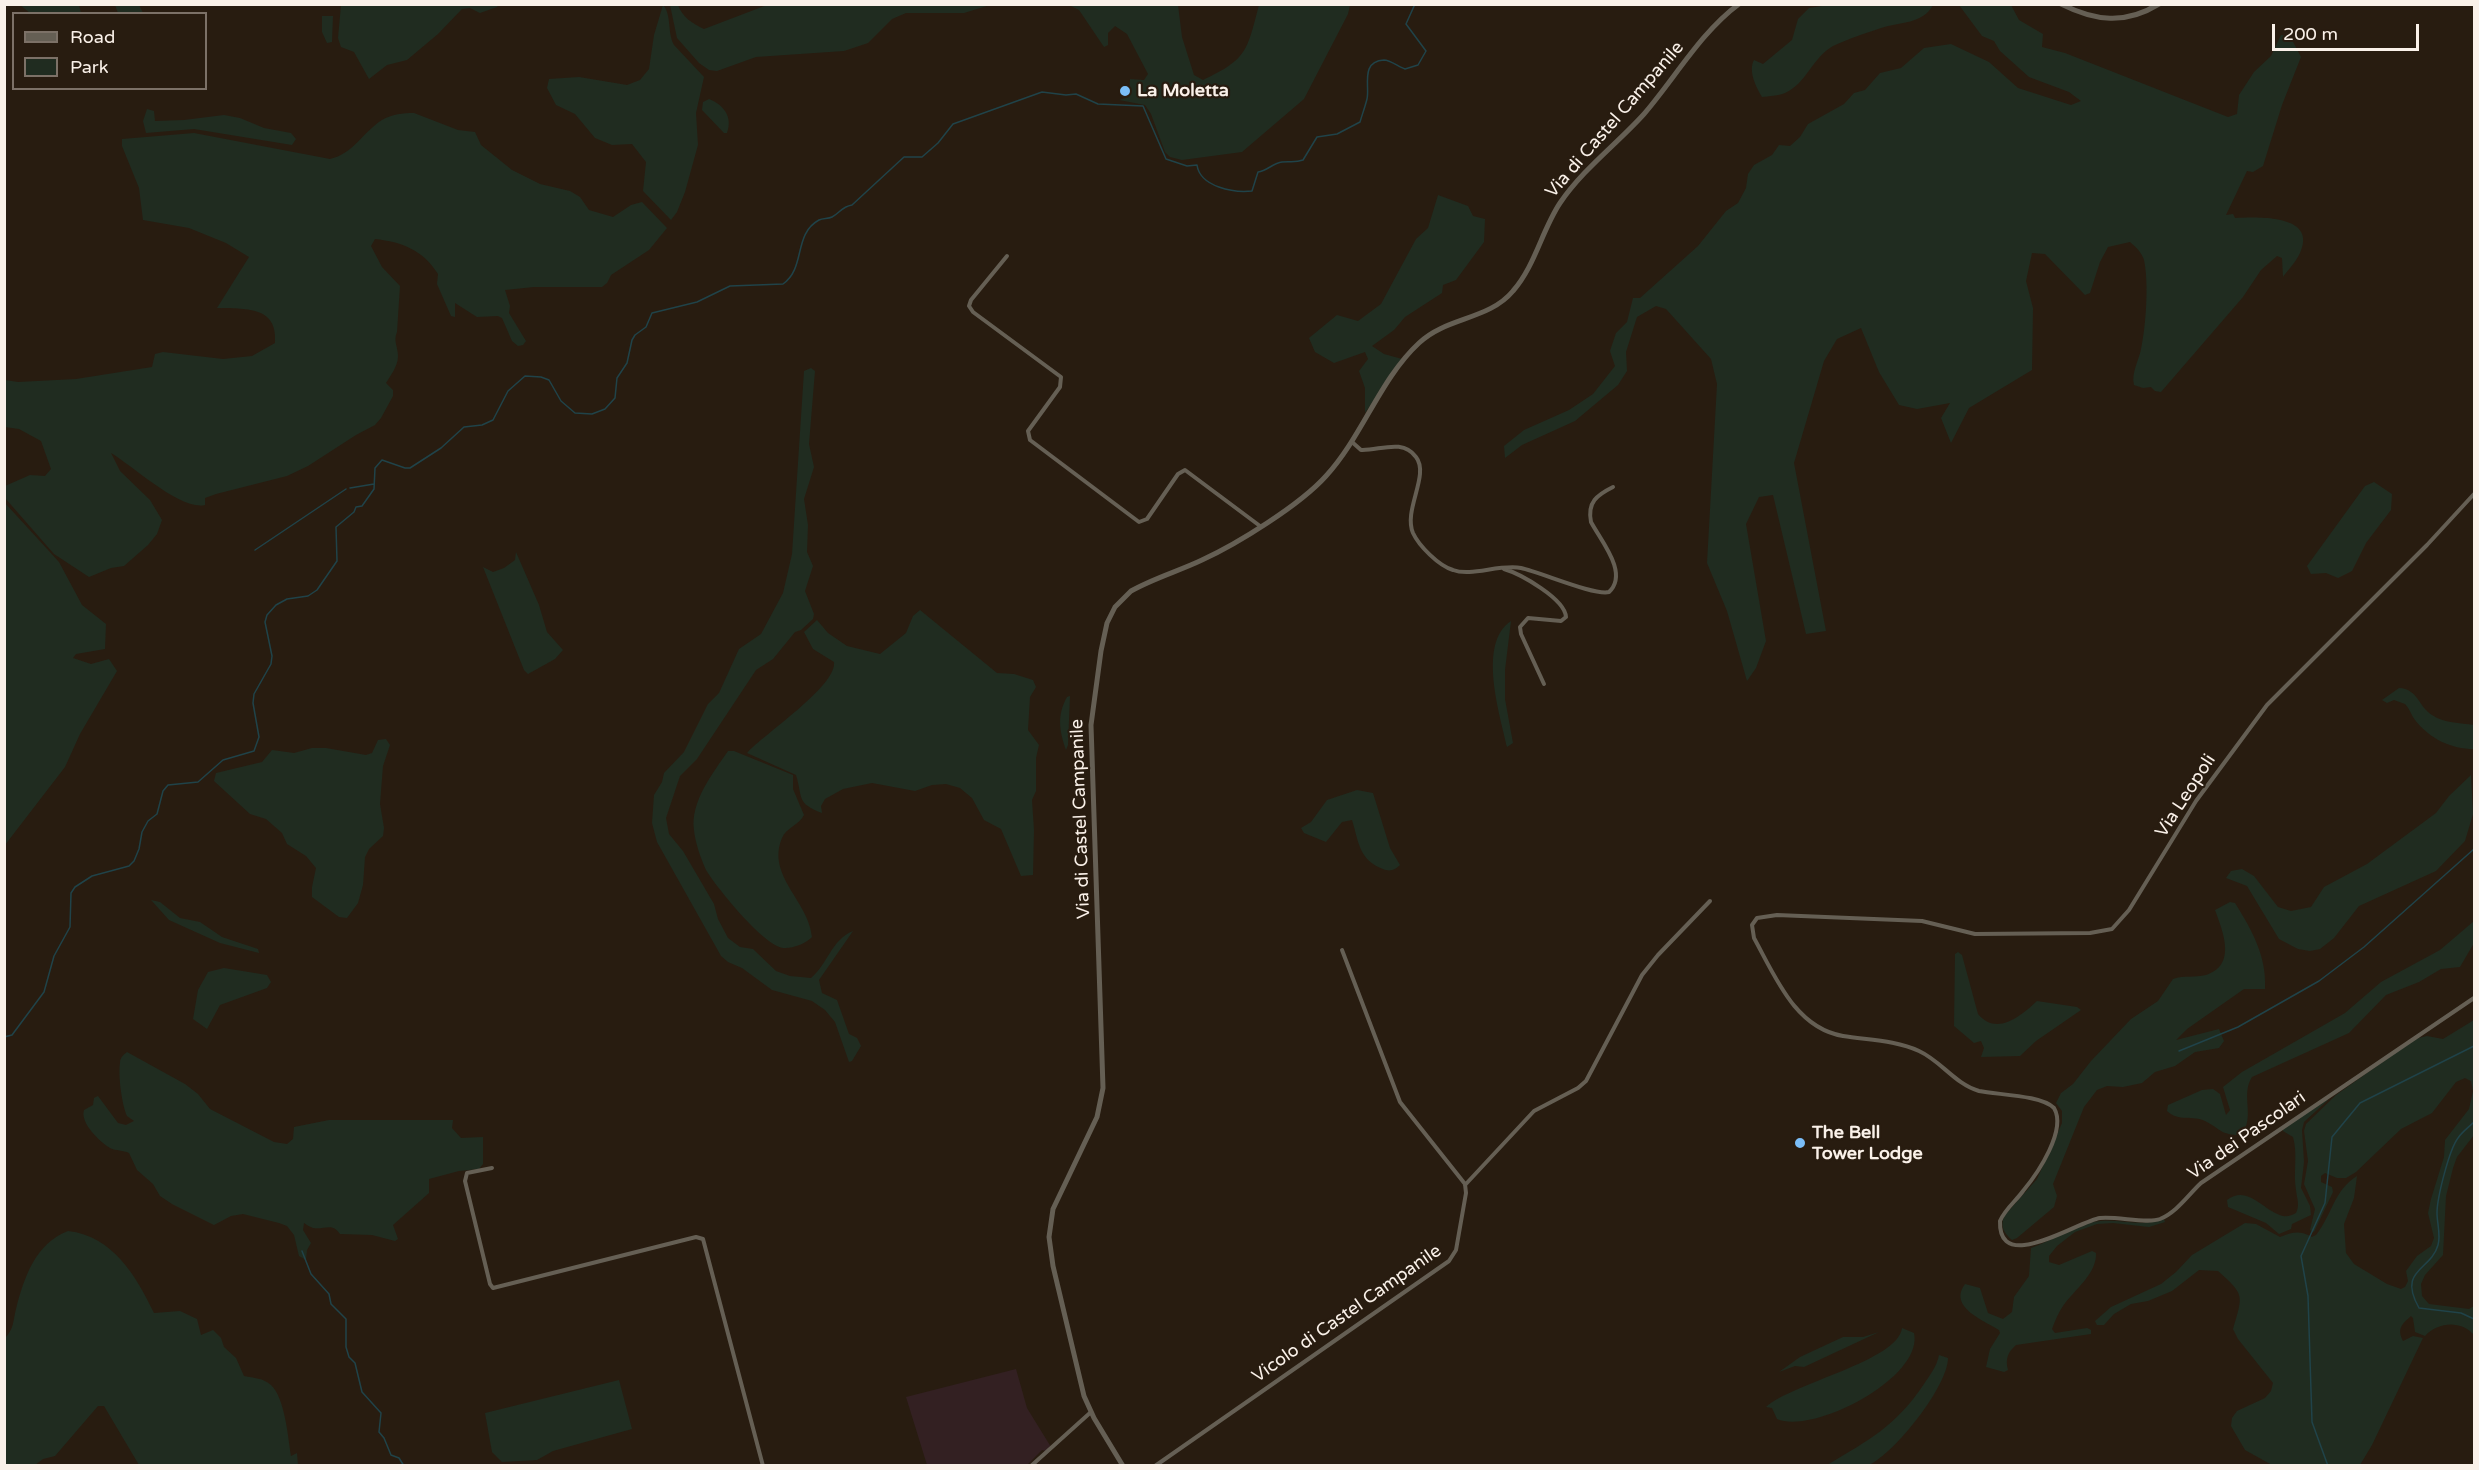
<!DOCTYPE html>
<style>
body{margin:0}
#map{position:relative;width:2479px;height:1470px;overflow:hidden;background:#281c10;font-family:"Varela Round",sans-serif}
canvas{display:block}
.frame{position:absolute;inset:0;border:6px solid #faf1e9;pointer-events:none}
.legend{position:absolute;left:12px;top:12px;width:195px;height:78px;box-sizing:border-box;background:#281c10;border:2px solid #7c7167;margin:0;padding:8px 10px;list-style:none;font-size:18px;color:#faf1e9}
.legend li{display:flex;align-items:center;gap:12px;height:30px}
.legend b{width:30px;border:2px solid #7c7167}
.scale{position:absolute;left:2272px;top:24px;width:147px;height:27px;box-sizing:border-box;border:3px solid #faf1e9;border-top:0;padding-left:8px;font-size:18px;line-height:21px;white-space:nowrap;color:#faf1e9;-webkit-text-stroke:4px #281c10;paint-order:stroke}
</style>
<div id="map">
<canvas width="2479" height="1470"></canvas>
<div class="frame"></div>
<ul class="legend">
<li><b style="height:8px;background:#655f54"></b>Road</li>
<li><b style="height:16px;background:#202c20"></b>Park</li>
</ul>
<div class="scale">200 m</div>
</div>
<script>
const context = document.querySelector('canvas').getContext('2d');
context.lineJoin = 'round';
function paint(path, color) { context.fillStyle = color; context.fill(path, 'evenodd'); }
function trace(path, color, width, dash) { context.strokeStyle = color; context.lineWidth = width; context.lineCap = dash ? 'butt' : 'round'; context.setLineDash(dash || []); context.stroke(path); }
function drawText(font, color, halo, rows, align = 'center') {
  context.font = font + ' "Varela Round",sans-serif'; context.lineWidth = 4.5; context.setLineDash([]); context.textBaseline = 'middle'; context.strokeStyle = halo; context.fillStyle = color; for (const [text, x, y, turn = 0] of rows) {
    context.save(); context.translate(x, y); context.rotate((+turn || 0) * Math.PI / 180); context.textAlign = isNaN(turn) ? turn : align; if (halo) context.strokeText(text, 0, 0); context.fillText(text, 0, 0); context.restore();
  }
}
paint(new Path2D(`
 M1016 1369 1027 1408 1051 1447 1046 1451 1042 1450 1027 1465H927L906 1397Z`), '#332022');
paint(new Path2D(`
 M1835 4 1933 5C1923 24 1900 22 1881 28 1866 33 1848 39 1833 46 1812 58 1807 83 1785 93 1778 96 1769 96 1762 97 1756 87 1748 71 1754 60L1763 64 1792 40 1798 19 1809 8Z
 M20 5H79L81 13H30Z
 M115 5H139L143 13H118Z
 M341 5V4L498 5 497 7 480 13 470 8 462 9 438 34 407 60 387 65 369 79 354 52 341 47 338 38Z
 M663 5C672 15 667 32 674 45L704 77 696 113 698 145 685 192 677 212 671 220 643 191 646 162 632 144 612 145 595 138 575 114 556 105 547 88 549 79 579 77 627 85 640 80 649 69 654 35Z
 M670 5H678C682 17 693 24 704 29L767 5H990L964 13H906L892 19 868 43 844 51 756 57 717 71 709 70 699 63 677 38Z
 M1069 5H1178L1182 37 1194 75 1203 80C1248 59 1247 50 1259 5H1350L1348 14 1304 99 1242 152 1182 160 1170 157 1165 152 1151 114 1145 105 1119 100 1129 97 1130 79 1144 80 1148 74 1127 34 1115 26 1108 33V45L1104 47 1079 10Z
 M1959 5H2011L2019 20 2043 34 2042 47 2065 53 2228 117 2237 114 2239 95 2254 72 2271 56 2281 35 2290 36 2301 57 2282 105 2263 166 2253 172 2247 171 2226 215 2233 214 2235 218C2257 217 2318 214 2300 253 2296 262 2288 270 2283 277L2282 258 2277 256 2261 270 2243 297 2161 392 2155 391 2151 387 2143 388 2134 385C2131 373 2139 360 2141 349 2146 326 2149 283 2144 260 2142 253 2136 247 2130 242L2108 247 2100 262 2090 293 2085 295 2045 254 2032 253 2026 281 2033 308 2032 370 1969 408 1951 443 1941 418 1950 403 1917 409 1899 405 1879 372 1861 328 1837 339 1824 361 1794 463 1826 631 1806 634 1773 495 1759 497 1746 524 1766 641 1756 668 1747 681 1727 611 1707 563 1717 384 1711 359 1666 309 1656 306 1637 317 1626 352 1627 371 1618 385 1575 421 1522 445 1505 458 1504 446 1524 430 1569 410 1593 394 1615 366 1610 351 1616 333 1627 322 1633 298H1640L1698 246 1726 211 1738 203 1746 188 1748 174 1754 165 1772 155 1779 145 1790 146 1800 137 1808 124 1844 104 1854 93 1865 90 1880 73 1901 68 1924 48 1951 44 1989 62 2018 88 2071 105 2081 101 2069 92 2029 77 2000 51 1994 41 1982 36Z
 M322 16H333L332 42 327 43 322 32Z
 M709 99C724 105 733 117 727 133H724L702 110 703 102Z
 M147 109 154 111 155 121 184 120 224 115 240 118 264 128 291 133 296 139 292 145 194 129 146 133 143 121Z
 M414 113 458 130 475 132 481 145 512 170 540 184 570 191 580 197 589 210 613 217 631 205 642 202 667 228 649 250 611 275 607 283 602 287H534L505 290 510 306 509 313 526 341 523 345 518 346 512 341 502 318 498 316 477 317 455 303V317L451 316 437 284 438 274C423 250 402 242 375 239L371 246 382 267 400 286 397 332C393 341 398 347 398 356 398 366 391 375 386 383L393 390V396L381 418 375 425 356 435 308 466 287 476 216 494 205 498V505C181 511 133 466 111 453L120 471 150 500 162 520 157 534 148 545 124 566 111 568 89 577 54 554 5 498V486L30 475 45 476 51 469 41 441 19 429 5 427V380L18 382 76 379 152 367 155 354 163 352 223 359 252 356 275 343C278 305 244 309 217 308L249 257 226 243 189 228 143 220 139 188 122 146V139L194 133 330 159C353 154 363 132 382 120 392 114 403 113 414 113Z
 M1438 195 1468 206 1473 216 1485 219 1484 242 1456 280 1443 285 1442 293 1405 317 1394 330 1372 346 1384 354 1402 359 1365 413V388L1359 371 1368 359 1365 352 1334 363 1315 352 1309 338 1337 315 1358 321 1381 304 1416 239 1428 228Z
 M811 368 815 371 809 444 814 467 804 499 808 525 807 552 813 566 805 591 814 614 813 619 801 630 795 632 773 659 756 670 697 759 680 776 666 818 669 834 683 851 714 904 718 919 728 938 740 947 753 949 776 971 790 976 811 978C828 964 831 940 853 931L819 980 822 993 837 1000 849 1034 857 1038 861 1046 852 1061 849 1062 835 1022 825 1010 812 1001 772 990 742 968 728 962 721 956 657 842 652 823 654 795 662 782 664 773 684 752 708 704 719 693 739 649 761 634 783 593 792 554 804 371Z
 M2374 482 2392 494 2391 510 2366 543 2352 571 2338 578 2326 573 2311 574 2307 566 2365 486Z
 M5 503 59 562 82 605 106 624 105 649 76 654 73 658 91 664 109 659 117 671 80 734 65 767 5 845Z
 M516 552 539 605 547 632 563 650 555 659 528 674 524 670 483 567 493 572 504 568 515 560Z
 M920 610 997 673 1014 674 1033 680 1036 687 1030 697 1028 730 1039 745 1036 758V791L1032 800 1034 830 1033 875 1021 876 1001 829 984 820 972 798 960 788 946 784 932 785 915 791 872 783 843 789 825 799 821 806 822 813C796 803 803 798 796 775L747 753C764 734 837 686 834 662L813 649 804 632 817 620 828 633 847 646 880 654 906 633 913 616Z
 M1511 621 1505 670V699L1513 743 1507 747C1500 715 1477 643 1511 621Z
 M2399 688C2418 689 2418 706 2432 715 2444 723 2460 723 2474 725V749C2451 749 2430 739 2415 720 2411 715 2410 709 2405 704L2394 700 2387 703 2382 700Z
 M1070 696 1068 745 1066 750C1059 730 1057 715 1067 697Z
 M386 739 390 745 383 766 380 804 384 828 383 836 369 849 365 857 363 885 358 903 347 918 339 917 312 897V887L316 868 306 856 287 844 282 833 266 819 250 814 214 781 216 773 262 762 272 750 294 753 312 748H326L366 755 372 753 378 740Z
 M728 751H734L793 775V789L804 815C799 825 786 828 782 838 766 876 809 901 812 937 807 943 792 949 783 948 763 945 717 888 706 870 701 859 695 842 694 830 690 802 713 773 728 751Z
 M2471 775 2473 814 2465 841 2436 871 2359 906 2334 938 2320 949 2310 951 2298 949 2279 939 2247 886 2226 878 2231 871 2242 869 2254 876 2278 907 2291 911 2311 907 2324 887 2367 864 2436 813 2449 796Z
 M1357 790 1373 793 1390 848 1400 865C1395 870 1390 872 1383 869 1359 860 1359 843 1352 820L1342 822 1326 842 1304 833 1301 828 1311 822 1327 800Z
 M151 900 160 902 180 918 200 922 222 937 258 949 259 953 220 943 169 920Z
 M2230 902 2235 903C2252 930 2267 957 2265 989H2244L2187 1029 2176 1040 2219 1029 2224 1041 2219 1048 2195 1052 2175 1066 2155 1072 2142 1083 2123 1087 2107 1086 2097 1090 2084 1107 2053 1184 2057 1196 2054 1207 2017 1238 2012 1240C2004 1233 2000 1227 2004 1216L2037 1179 2062 1123V1111L2056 1103 2061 1093 2073 1084 2091 1061 2131 1019 2158 1001 2173 979C2184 975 2195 978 2206 975 2237 965 2223 932 2215 910Z
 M2474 921V943L2460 967 2441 969 2419 982 2386 995 2349 1033 2252 1077C2240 1095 2256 1117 2241 1135 2220 1135 2221 1129 2205 1121 2193 1115 2178 1122 2167 1111L2168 1105 2202 1090 2213 1089 2220 1094 2226 1115 2230 1110 2223 1087 2242 1072 2345 1013 2381 982 2440 950Z
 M1958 952 1962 955 1978 1014C1997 1037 2022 1015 2037 1001L2077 1007 2081 1010 2036 1041 2020 1056 1981 1057 1984 1048 1981 1041 1974 1043 1954 1026 1955 954Z
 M224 968 267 975 271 982 267 988 220 1005 207 1029 193 1019 198 990 208 972Z
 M2474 1020V1135L2457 1157 2453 1168 2446 1196 2443 1255 2425 1275 2421 1284 2422 1296 2429 1304 2469 1309 2474 1306V1335C2461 1320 2438 1322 2425 1336L2415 1332 2413 1318 2411 1316C2401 1325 2397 1329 2403 1341L2413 1336 2423 1338 2372 1445 2360 1465H2272L2245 1450 2231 1426 2232 1418 2237 1411 2265 1398 2271 1391 2273 1383 2238 1339 2233 1329C2243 1295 2245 1295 2218 1271L2199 1270 2172 1291 2148 1301 2131 1304 2114 1314 2104 1325H2097L2095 1321 2111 1307 2161 1284 2176 1272 2192 1255 2245 1223 2256 1224 2280 1237C2292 1232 2300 1230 2312 1237L2316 1235C2332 1215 2334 1190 2357 1176L2354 1198 2344 1224 2346 1253 2354 1264 2387 1284 2401 1289 2405 1287 2408 1281 2406 1271 2417 1256 2431 1246 2434 1238 2428 1213 2431 1199 2444 1157 2445 1140 2469 1109 2473 1091 2471 1081 2465 1078 2456 1082 2432 1113 2401 1129 2356 1172 2346 1178H2337L2325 1173 2321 1176V1182L2332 1187 2333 1192 2314 1232 2310 1230 2315 1209 2304 1184 2308 1161 2304 1131 2306 1124 2336 1095 2415 1039 2427 1036 2443 1039Z
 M127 1052 185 1084 198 1094 210 1109 274 1142 287 1144 293 1139 294 1127 329 1120H453L452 1128 461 1138 483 1137V1164L479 1169 459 1171 429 1179V1193L393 1225 398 1239 395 1241 372 1235 340 1234C332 1222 325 1230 313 1228 310 1227 307 1225 304 1223L303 1230 311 1243 307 1250 306 1260 299 1256 294 1235 287 1226 279 1223 243 1214 231 1216 214 1225 172 1204 160 1196 153 1184 137 1170 129 1153C123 1150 116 1151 110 1148 99 1141 80 1123 84 1110L93 1105 94 1098 98 1096 118 1123 126 1125 134 1121 127 1116C122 1105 118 1076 120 1063 120 1058 123 1055 127 1052Z
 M2327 1098 2328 1100 2304 1122 2302 1130 2304 1162 2301 1188 2310 1206 2311 1215 2292 1224 2291 1229 2279 1234 2266 1223 2228 1207 2227 1200C2248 1184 2264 1212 2283 1216 2288 1217 2292 1215 2296 1213 2300 1205 2297 1199 2296 1190 2293 1173 2298 1154 2293 1137L2283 1131V1129Z
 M2164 1219 2165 1222 2149 1227 2113 1223 2097 1224 2075 1232 2057 1246 2049 1256V1262L2059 1265 2092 1251 2096 1253C2097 1274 2074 1290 2063 1306 2058 1313 2055 1321 2052 1329L2055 1333 2087 1328 2091 1330V1334L2016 1345C2008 1352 2005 1359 2008 1370L2004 1372 1986 1367 1990 1349 2000 1333 1999 1330C1983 1320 1948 1307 1965 1284L1980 1288 1988 1313 2003 1319 2012 1312 2014 1297 2029 1276 2031 1248C2052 1241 2071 1226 2093 1222 2118 1217 2139 1228 2164 1219Z
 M68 1231C113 1236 136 1276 154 1313L180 1311 197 1319 201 1335 213 1330 221 1338 224 1347 236 1358 244 1376C254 1378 263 1378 271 1385 285 1398 288 1437 291 1456L297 1453 298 1465H139L104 1406H98L55 1456 43 1459 35 1465H5V1338C14 1329 13 1321 16 1309 24 1277 36 1243 68 1231Z
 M1902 1328 1914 1333C1924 1378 1812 1435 1777 1419L1772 1408 1766 1407C1792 1383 1898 1361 1902 1328Z
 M1879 1332 1804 1367 1795 1366 1779 1372 1800 1357 1843 1337H1863Z
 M1939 1355 1948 1358C1948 1386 1895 1453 1869 1465 1859 1469 1839 1466 1827 1465 1869 1440 1896 1426 1924 1384 1930 1375 1937 1366 1939 1355Z
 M619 1380 632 1429 553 1451 537 1460 502 1462 492 1452 485 1413Z`), '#202c20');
trace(new Path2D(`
 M350 488 374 484
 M255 550 346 489
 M4 1037 12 1035 44 992 54 956 70 927 71 893 75 887 92 876 129 866 134 861 139 849 142 832 148 821 157 814 163 791 168 785 198 782 223 760 254 751 259 737 253 703 254 694 271 664 272 656 265 622 267 615 276 605 287 599 308 596 317 590 337 561 336 527 354 512 356 507 362 506 374 489 375 468 382 460 405 468H410L441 448 464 427 482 425 493 420 508 391 525 376 541 377 549 380 561 401 575 413 592 414 605 409 615 398 617 378 627 363 632 340 635 335 646 327 652 313 697 302 730 286 783 284C806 268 793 234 819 220 823 218 828 219 832 217 840 213 841 207 852 205L904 157H922L938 143 953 124 1042 92 1066 95 1076 94 1098 104 1143 106 1166 159 1187 166 1197 165C1200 187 1234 193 1252 191L1258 172C1267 171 1273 163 1282 162 1290 161 1295 163 1303 160L1317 137 1337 134 1360 122C1362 115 1365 107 1367 99 1370 87 1360 61 1384 60 1390 60 1399 67 1405 69L1418 65 1426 51 1406 24 1415 4
 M2179 1051 2238 1027 2319 981 2364 947 2474 849
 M2474 1122C2469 1127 2462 1132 2458 1138 2449 1150 2437 1198 2437 1213 2437 1223 2441 1235 2438 1245 2431 1271 2397 1269 2419 1308L2461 1313 2474 1319
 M302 1251 311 1274 329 1294 331 1304 346 1319V1347L349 1357 355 1363 362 1392 381 1413 379 1432 384 1438 391 1455 399 1458 404 1466
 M2328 1466 2312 1422 2308 1296 2301 1256 2325 1203 2332 1137 2360 1103 2474 1046`), '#204349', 1.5);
trace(new Path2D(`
 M1007 256 971 300 969 306 973 312 1061 377 1060 387 1028 431 1030 440 1139 522 1147 519 1178 474 1185 470 1260 526
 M1352 442 1361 450C1379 451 1402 438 1416 457 1430 475 1403 510 1413 533 1419 546 1439 566 1453 570 1471 577 1499 564 1521 568 1540 572 1595 596 1609 592 1629 573 1601 541 1591 522 1587 502 1597 495 1613 487
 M2474 494 2427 545 2267 705 2196 801 2129 910 2112 929 2090 933 1975 934 1922 921 1777 915 1757 918 1752 925 1754 938C1775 976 1795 1028 1843 1036 1867 1040 1896 1040 1919 1051 1941 1061 1955 1084 1979 1091 1998 1095 2041 1095 2054 1108 2067 1130 2038 1173 2023 1191 2016 1201 2005 1209 2000 1221 1998 1276 2078 1221 2100 1218 2117 1216 2147 1224 2160 1219 2177 1212 2188 1195 2201 1183L2474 998
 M1504 569C1521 574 1565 599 1566 617L1561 621 1528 618 1520 627 1521 634 1544 684
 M492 1168 467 1173 465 1181 490 1284 493 1288 696 1237 703 1239 763 1466
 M1465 1185 1534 1111 1578 1088 1586 1081 1642 975 1658 955 1710 901
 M1031 1466 1091 1412
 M1155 1466 1449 1261 1456 1250 1466 1193 1465 1184 1400 1102 1342 950`), '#655f54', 4);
trace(new Path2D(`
 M2061 4C2095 21 2125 25 2159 4
 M1123 1466 1094 1418 1084 1396 1053 1266 1049 1237 1053 1209 1097 1117 1103 1088 1091 725 1101 651 1107 623 1115 607 1131 591C1154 578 1179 571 1202 560 1237 544 1300 505 1326 476 1362 437 1380 379 1419 343 1446 317 1489 320 1513 291 1535 266 1542 230 1560 203 1583 169 1617 144 1644 114 1675 78 1701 32 1739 4`), '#655f54', 5);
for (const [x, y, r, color] of [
 [1125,91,6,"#7bbef8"],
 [1800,1143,6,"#7bbef8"]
]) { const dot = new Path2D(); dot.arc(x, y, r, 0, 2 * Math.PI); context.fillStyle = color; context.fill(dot); trace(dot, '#281c10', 2); }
drawText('bold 18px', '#faf1e9', '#281c10', [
 ["La Moletta",1137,91],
 ["The Bell",1812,1133],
 ["Tower Lodge",1812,1154]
], 'left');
drawText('18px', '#faf1e9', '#281c10', [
 ["Via di Castel Campanile",1615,120,-49],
 ["Via Leopoli",2186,796,-57],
 ["Via di Castel Campanile",1081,819,-92],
 ["Via dei Pascolari",2247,1136,-35],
 ["Vicolo di Castel Campanile",1347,1314,-35]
]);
</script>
